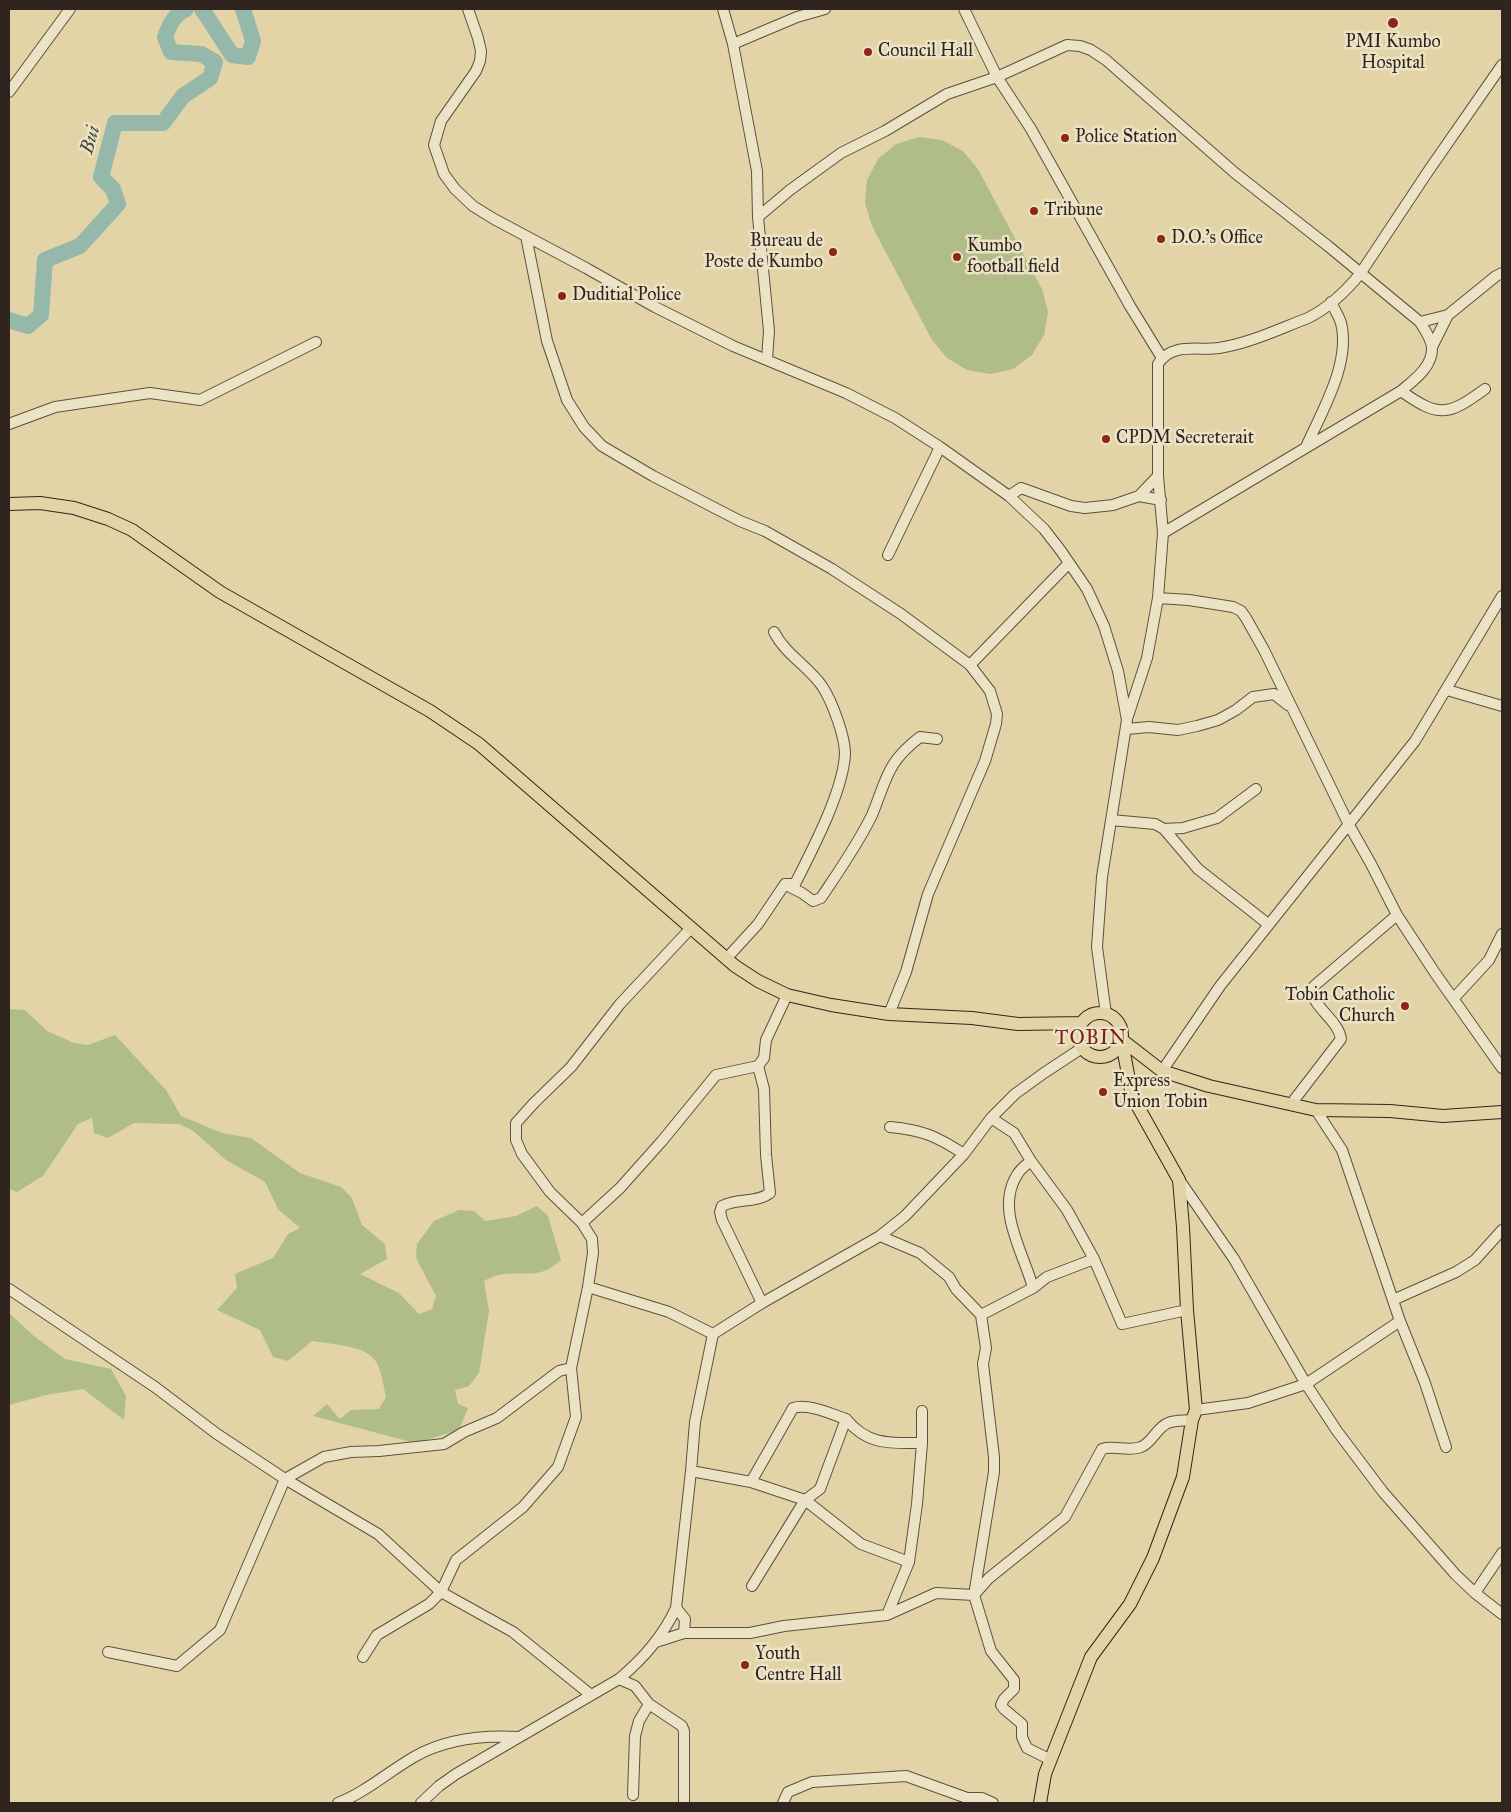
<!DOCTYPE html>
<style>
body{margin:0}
#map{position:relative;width:1511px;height:1812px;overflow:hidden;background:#e2d4a7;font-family:"IM FELL Great Primer",serif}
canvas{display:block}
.frame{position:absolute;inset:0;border:10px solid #30241e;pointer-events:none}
</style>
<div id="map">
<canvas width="1511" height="1812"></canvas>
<div class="frame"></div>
</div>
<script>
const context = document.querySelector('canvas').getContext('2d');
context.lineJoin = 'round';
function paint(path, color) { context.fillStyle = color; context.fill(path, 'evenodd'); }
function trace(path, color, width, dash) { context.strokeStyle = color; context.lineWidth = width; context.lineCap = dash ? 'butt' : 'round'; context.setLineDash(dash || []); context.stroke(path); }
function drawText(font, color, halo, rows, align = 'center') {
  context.font = font + ' "IM FELL Great Primer",serif'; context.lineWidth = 5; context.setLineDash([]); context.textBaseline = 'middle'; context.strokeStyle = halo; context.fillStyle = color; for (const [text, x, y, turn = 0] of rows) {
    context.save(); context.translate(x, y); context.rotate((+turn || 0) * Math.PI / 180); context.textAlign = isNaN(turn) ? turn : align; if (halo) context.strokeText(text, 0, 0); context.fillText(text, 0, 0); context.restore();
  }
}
paint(new Path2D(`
 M919 137 942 140 963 151 978 169 1042 289 1048 312 1044 335 1032 355 1013 369 990 374 967 370 947 358 932 340 872 226 865 203 867 180 878 159 896 144Z
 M9 1009 25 1010 47 1031 74 1043 88 1045 115 1035 166 1090 181 1116 222 1133 251 1138 300 1173 341 1187 352 1198 362 1225 385 1244 387 1259 360 1274 399 1293 419 1314 432 1309 436 1296 416 1258 417 1244 434 1221 459 1210 474 1211 485 1221 516 1216 537 1206 548 1216 561 1260C538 1281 524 1270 498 1275 493 1276 488 1279 484 1281L489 1311 479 1373 469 1386 455 1390 458 1404 468 1408 459 1430 415 1443 313 1416 327 1404 340 1419 351 1410 379 1409 386 1397C383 1385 382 1366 372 1357 360 1345 328 1344 312 1341L288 1361 273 1357 260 1330 217 1310 237 1288 235 1274 273 1258 288 1234 300 1228 278 1209 265 1182 226 1160 192 1130 179 1124 134 1123 108 1138 94 1133 92 1118 78 1124 43 1176 17 1192 9 1189Z
 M9 1313 34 1336 65 1359 111 1369 126 1396 124 1420 83 1389 46 1395 9 1405Z`), '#b0bd89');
trace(new Path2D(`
 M202 9 232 55 248 57 253 41 243 9
 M9 320 28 326 41 315 45 260 80 246 118 204 113 189 101 177 115 123H163L183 96 210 78 215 62 201 54 171 52 165 37C169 26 174 14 186 9`), '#95b8ab', 16);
const minor = new Path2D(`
 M468 9 478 38 481 51 480 61 476 71 441 121 434 145 444 174 455 189 473 206 494 219 586 268 655 307 733 346 846 393 895 418 940 447 1009 496 1044 529 1061 551 1087 589 1104 626 1118 671 1127 720 1102 877 1097 947 1106 1014
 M723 9 733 44 757 171 758 217 769 331 767 359
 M964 9 997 77 1031 129 1130 306 1162 358
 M733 44 797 17 825 9
 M9 92 70 9
 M758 217 790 190 841 153 885 131 947 94 997 77 1067 45 1080 46 1091 50 1106 60 1235 173 1328 246 1420 322C1424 329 1431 338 1432 347 1433 367 1414 380 1401 391L1163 533
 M526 236 547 341 567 400 584 427 602 446 653 476 740 521 765 531 832 569 901 614 970 665 990 691 997 714 996 724 985 761 928 894 906 972 889 1014
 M1420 322 1448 315
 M1432 347 1448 315 1496 276 1502 273
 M1401 391C1439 418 1448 416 1485 389
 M9 424 55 407 150 393 200 400 316 342
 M1306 447C1322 411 1351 363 1341 323 1339 316 1334 309 1331 302
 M1009 496 1021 488 1071 506 1085 508 1113 505 1139 496 1161 500
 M1139 496 1158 476
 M888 555 940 447
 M1158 598 1189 600 1233 607 1241 611 1246 618 1264 650 1349 825 1371 864 1397 915 1435 973 1502 1068
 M774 632C785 654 808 666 822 686 832 701 845 736 845 754 843 792 812 850 795 884H785
 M970 665 1069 563
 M1447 690 1502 706
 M1128 716 1147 658 1158 598 1163 533 1158 476V364C1172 342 1198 351 1219 348 1250 343 1279 329 1308 318 1328 308 1346 291 1360 274L1429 170 1502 65
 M1126 729 1149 727 1178 730 1197 726 1218 720 1236 710 1253 697 1274 694 1288 705
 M1111 820 1155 824 1164 829 1198 869 1268 924
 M1164 829 1183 828 1217 818 1256 789
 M786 885 802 893 813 901 821 898C839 871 858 844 872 815 887 779 886 763 920 737L937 739
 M726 959 758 924 785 884
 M1454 998 1489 960 1502 934
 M758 1066 764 1089 766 1155 770 1193C757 1203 737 1198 722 1206L720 1212 722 1220 762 1303
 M1162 1071 1220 986 1415 741 1502 596
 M1291 1104 1341 1039C1338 1020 1316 1010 1311 991L1314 986 1397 915
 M1316 1110 1342 1150 1400 1321 1425 1383 1446 1447
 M991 1118 1014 1133 1031 1161 1067 1210 1094 1259 1122 1324 1187 1310
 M890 1127C923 1130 936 1136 964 1154
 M1031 1161C1026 1165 1020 1169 1017 1175 995 1210 1024 1253 1033 1288
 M1180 1181 1234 1259 1306 1384 1337 1431 1383 1492 1455 1574 1475 1593 1502 1614
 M582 1223 620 1188 662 1141 716 1075 758 1066 764 1058 766 1040 787 995
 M880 1236 920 1253 949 1277 956 1289 981 1315 986 1348 983 1364 994 1457V1472L974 1595 991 1651 1014 1680V1689L1004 1699 1001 1705 1004 1709 1022 1724V1737L1027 1748 1051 1760
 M588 1287 669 1312 713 1334
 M9 1289 155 1387 217 1434 285 1479 378 1534 441 1592 513 1632 591 1695
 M1393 1300 1456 1272 1475 1260 1502 1230
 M981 1315 1033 1288 1047 1277 1094 1259
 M1196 1410 1248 1403 1306 1384 1400 1321
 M691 1471 751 1482 805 1500 820 1489 846 1419C868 1446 891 1443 922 1443
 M751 1482 793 1408C809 1403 831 1414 846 1419
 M752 1586 805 1500 861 1544 909 1562
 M1475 1593 1502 1553
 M676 1608 685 1619 684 1633
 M887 1615 909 1562 917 1504 922 1443V1411
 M656 1642 684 1633H750L784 1626 887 1615 936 1593 974 1595 989 1578 1065 1517 1102 1449C1115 1445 1128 1452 1141 1447 1153 1442 1156 1428 1168 1423 1175 1420 1184 1421 1192 1420
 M108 1652 177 1666 220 1630 285 1479 324 1457 351 1452 379 1451 444 1444 464 1432 497 1418 559 1371 571 1368 588 1287 593 1253 592 1239 582 1223 550 1192 522 1154 516 1140V1123L534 1103 571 1067 620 1004 691 928
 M363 1657 377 1635 429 1604 441 1592 456 1560 523 1507 558 1467 576 1417 571 1368
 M619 1679 635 1686 649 1704 682 1726 684 1731V1803
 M633 1795 635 1736 639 1721 649 1704
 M338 1803C366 1792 388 1772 414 1757 445 1739 484 1735 519 1737
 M421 1803 439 1786 456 1774 619 1679C643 1659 663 1636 676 1608L691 1471 695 1422 713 1334 762 1303 880 1236 905 1216 964 1154 991 1118 1015 1094 1044 1073 1082 1048
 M783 1803 788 1792 812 1782 906 1776 967 1798H982L993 1803`);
const major = new Path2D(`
 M9 504 40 503 74 508 108 519 132 530 220 592 430 711 479 744 735 966 758 981 787 995 831 1005 889 1014 972 1018 1018 1024 1081 1023
 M1078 1035a22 22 0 1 1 44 0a22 22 0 1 1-44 0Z
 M1122 1040 1162 1071 1209 1086 1316 1110 1390 1111 1443 1116 1502 1112
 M1040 1803 1045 1774 1091 1657 1130 1604 1153 1558 1183 1477 1192 1420 1196 1410 1187 1310 1183 1227 1179 1180 1132 1096 1122 1042`);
trace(minor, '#5c5040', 12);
trace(major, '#30241e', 14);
trace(minor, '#ece3c6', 10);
trace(major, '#e2d4a7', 12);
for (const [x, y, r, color] of [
 [1393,23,6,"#8f2418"],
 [868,52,5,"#8f2418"],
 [1065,138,5,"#8f2418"],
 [1034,211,5,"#8f2418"],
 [1161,239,5,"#8f2418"],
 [833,252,5,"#8f2418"],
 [957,257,5,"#8f2418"],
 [562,296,5,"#8f2418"],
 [1106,439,5,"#8f2418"],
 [1405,1006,5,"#8f2418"],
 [1103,1092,5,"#8f2418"],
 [745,1665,5,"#8f2418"]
]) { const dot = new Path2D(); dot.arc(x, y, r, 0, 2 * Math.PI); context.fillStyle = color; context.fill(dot); trace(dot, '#ece3c6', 2); }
drawText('18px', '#30241e', '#ece3c6', [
 ["PMI Kumbo",1393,43,"center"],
 ["Hospital",1393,64,"center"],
 ["Council Hall",878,52],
 ["Police Station",1075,138],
 ["Tribune",1044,211],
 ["D.O.'s Office",1171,239],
 ["Bureau de",823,242,"right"],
 ["Poste de Kumbo",823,263,"right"],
 ["Kumbo",967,247],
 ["football field",967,268],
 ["Duditial Police",572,296],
 ["CPDM Secreterait",1116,439],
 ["Tobin Catholic",1395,996,"right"],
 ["Church",1395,1017,"right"],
 ["Express",1113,1082],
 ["Union Tobin",1113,1103],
 ["Youth",755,1655],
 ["Centre Hall",755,1676]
], 'left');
drawText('italic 19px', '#494941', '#ece3c6', [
 ["Bui",91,140,-74]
]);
context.letterSpacing = '1px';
drawText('20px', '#7a1f14', '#ece3c6', [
 ["TOBIN",1091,1039]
]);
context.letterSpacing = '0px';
</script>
